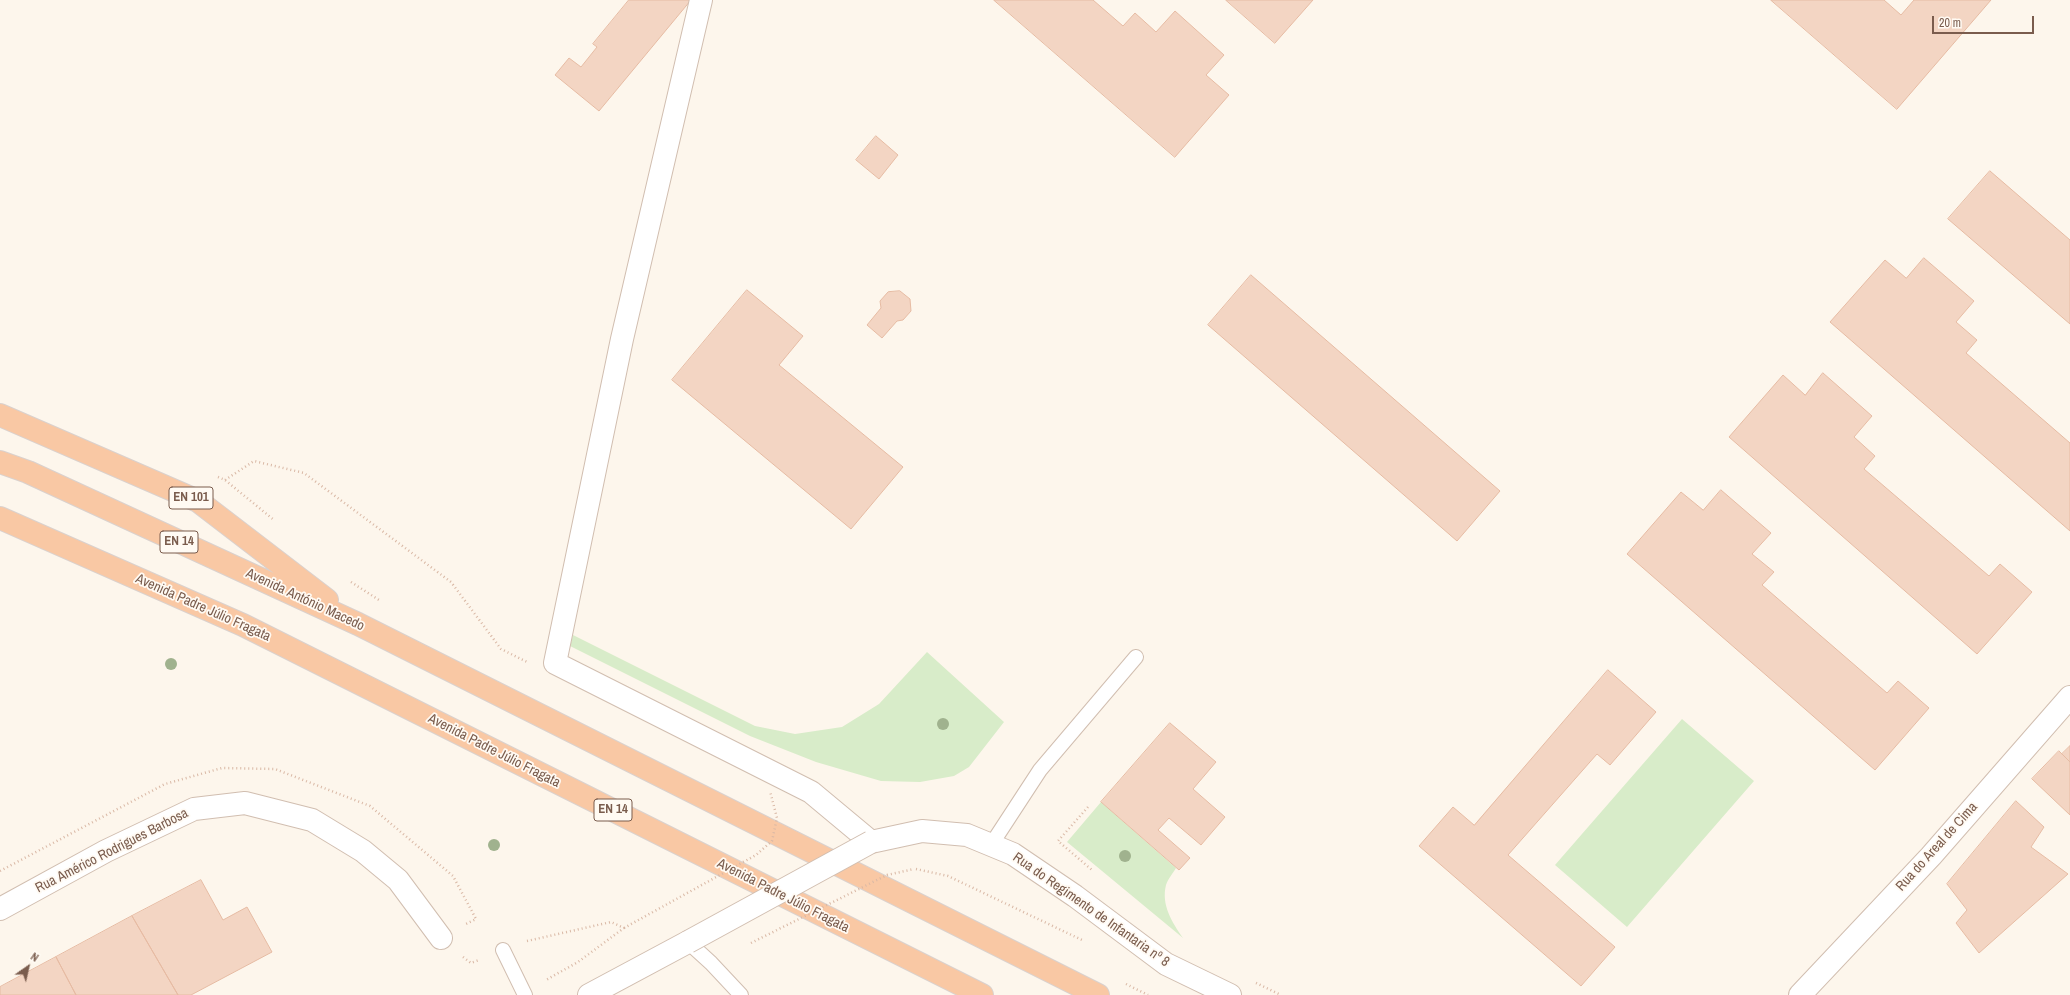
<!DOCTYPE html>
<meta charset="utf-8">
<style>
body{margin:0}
#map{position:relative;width:2070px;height:995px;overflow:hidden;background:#fdf6ec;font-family:"Archivo Narrow",sans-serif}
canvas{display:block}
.north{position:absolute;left:8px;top:947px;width:40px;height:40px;-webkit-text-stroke:3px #fffaf3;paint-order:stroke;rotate:34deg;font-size:11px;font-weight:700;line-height:16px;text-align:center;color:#7a5c4d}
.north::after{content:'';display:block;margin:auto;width:14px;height:18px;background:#7a5c4d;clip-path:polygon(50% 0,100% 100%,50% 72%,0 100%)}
.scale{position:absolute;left:1932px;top:16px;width:102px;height:18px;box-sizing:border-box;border:2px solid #7a5c4d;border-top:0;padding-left:5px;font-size:12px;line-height:14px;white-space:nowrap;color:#7a5c4d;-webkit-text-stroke:3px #fffaf3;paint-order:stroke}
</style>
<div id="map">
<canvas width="2070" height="995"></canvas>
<div class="north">N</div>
<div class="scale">20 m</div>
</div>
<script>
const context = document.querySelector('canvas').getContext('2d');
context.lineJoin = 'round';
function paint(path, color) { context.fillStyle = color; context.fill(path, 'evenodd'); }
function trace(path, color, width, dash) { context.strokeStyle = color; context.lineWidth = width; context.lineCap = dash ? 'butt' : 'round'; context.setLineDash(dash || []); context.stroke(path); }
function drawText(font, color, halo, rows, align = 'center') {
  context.font = font + ' "Archivo Narrow",sans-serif'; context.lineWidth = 3.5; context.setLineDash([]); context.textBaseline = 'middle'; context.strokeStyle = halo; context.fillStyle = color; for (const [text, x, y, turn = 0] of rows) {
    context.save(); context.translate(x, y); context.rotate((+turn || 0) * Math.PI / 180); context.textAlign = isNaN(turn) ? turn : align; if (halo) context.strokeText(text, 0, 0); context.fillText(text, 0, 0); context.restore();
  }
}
paint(new Path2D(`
 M573 635 755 726 795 734 842 727 879 704 927 652 1004 722 969 767 954 776 920 782 881 781 816 762 750 736 570 646Z
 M1682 719 1754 781 1627 927 1555 865Z
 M1101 802 1176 868C1173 873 1168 879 1166 885 1161 905 1172 922 1183 938L1067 842Z`), '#d8ecc9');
const building = new Path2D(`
 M629 0H691L599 111 555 75 569 58 581 67 597 47 593 44Z
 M994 0H1093L1123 26 1135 13 1156 32 1175 11 1224 55 1206 75 1229 95 1175 157Z
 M1226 0H1313L1275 43Z
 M1771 0H1884L1901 15 1914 0H1991L1897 109Z
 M876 136 898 155 879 179 856 160Z
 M1990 171 2070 240V324L1948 219Z
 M1924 258 1974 301 1956 322 1977 340 1966 353 2070 443V531L1830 322 1885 260 1906 278Z
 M1251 275 1500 491 1457 541 1208 325Z
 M747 290 803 336 779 365 903 467 851 529 672 380Z
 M900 291 910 299 911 311 903 320 897 321 882 338 867 325 881 308 880 301 888 292Z
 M1823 373 1872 416 1854 437 1875 456 1864 469 1989 576 2000 564 2032 592 1977 654 1729 437 1783 375 1805 395Z
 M1721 490 1771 533 1752 554 1774 572 1762 585 1887 693 1898 681 1929 708 1875 770 1627 554 1681 492 1703 510Z
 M1608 670 1656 712 1610 765 1597 754 1508 855 1615 947 1581 986 1419 846 1453 807 1474 825Z
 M1170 723 1216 762 1193 789 1225 817 1201 845 1169 818 1158 830 1190 858 1179 870 1101 802Z
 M2070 746V762L2062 754Z
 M2059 751 2070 762V815L2032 779Z
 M2016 801 2044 827 2031 847 2068 874 1979 953 1956 923 1967 910 1947 884Z
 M201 880 223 920 247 907 272 952 191 995H178L132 916Z
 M132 916 178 995H76L56 957Z
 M56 957 76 995H0V987Z`);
paint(building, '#f3d5c3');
trace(building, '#e6bba3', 1);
const service = new Path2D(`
 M991 845 1040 770 1136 657
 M688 942 711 963 741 995
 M503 950 525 995`);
const minor = new Path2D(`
 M701 0 622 339 555 663 811 792 871 842 922 831 967 835 1013 854 1075 896 1166 964 1230 995
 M0 909 106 851 194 809 245 803 312 820 363 851 398 880 441 938
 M589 995 688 942
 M1800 995 1931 856 2070 697`);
const trunk = new Path2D(`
 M0 415 198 501 327 600
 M0 462 28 472 358 624 1098 995
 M0 518 243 625 982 995`);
trace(service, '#d1beb0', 16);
trace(minor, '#d1beb0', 24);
trace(trunk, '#dad1cd', 24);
trace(new Path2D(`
 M218 477 225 480 274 520
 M225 480 254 461 304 473 451 582 501 649 527 662
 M351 582 379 600
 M1088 807 1058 841 1092 870
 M916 869 948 876 1082 940
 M0 871 165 784 222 768 275 769 370 806 453 876 476 919 466 924
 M527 941 611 922 624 928 578 962 546 980
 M463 957 471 963 479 960
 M1256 983 1281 995
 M1126 984 1148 995`), '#d9b8a5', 2.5, [1, 3]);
trace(service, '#fff', 14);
trace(minor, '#fff', 22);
trace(trunk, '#f9c8a4', 22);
const minorBridge = new Path2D(`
 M688 942 871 842`);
trace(minorBridge, '#d1beb0', 24, []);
trace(new Path2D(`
 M624 928 756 855 772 841 777 818 770 791
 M751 943 887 875 914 869`), '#d9b8a5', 2.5, [1, 3]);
trace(minorBridge, '#fff', 22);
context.fillStyle = '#a0b28e';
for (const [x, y] of [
 [171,664],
 [943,724],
 [494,845],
 [1125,856]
]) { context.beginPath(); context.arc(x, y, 6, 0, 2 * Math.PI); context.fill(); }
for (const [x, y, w] of [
 [191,498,44],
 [179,542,38],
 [613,810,38]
]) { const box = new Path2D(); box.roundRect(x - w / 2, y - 11, w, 22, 3); context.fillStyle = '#fffaf3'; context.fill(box); trace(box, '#7a5c4d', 1); }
drawText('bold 13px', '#7a5c4d', null, [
 ["EN 101",191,498],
 ["EN 14",179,542],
 ["EN 14",613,810]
]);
drawText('14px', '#7a5c4d', '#fffaf3', [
 ["Avenida António Macedo",305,600,25],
 ["Avenida Padre Júlio Fragata",203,608,24],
 ["Avenida Padre Júlio Fragata",494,751,27],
 ["Rua do Areal de Cima",1937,847,-48],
 ["Rua Américo Rodrigues Barbosa",112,851,-27],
 ["Avenida Padre Júlio Fragata",783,896,27],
 ["Rua do Regimento de Infantaria nº 8",1091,910,35]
]);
</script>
